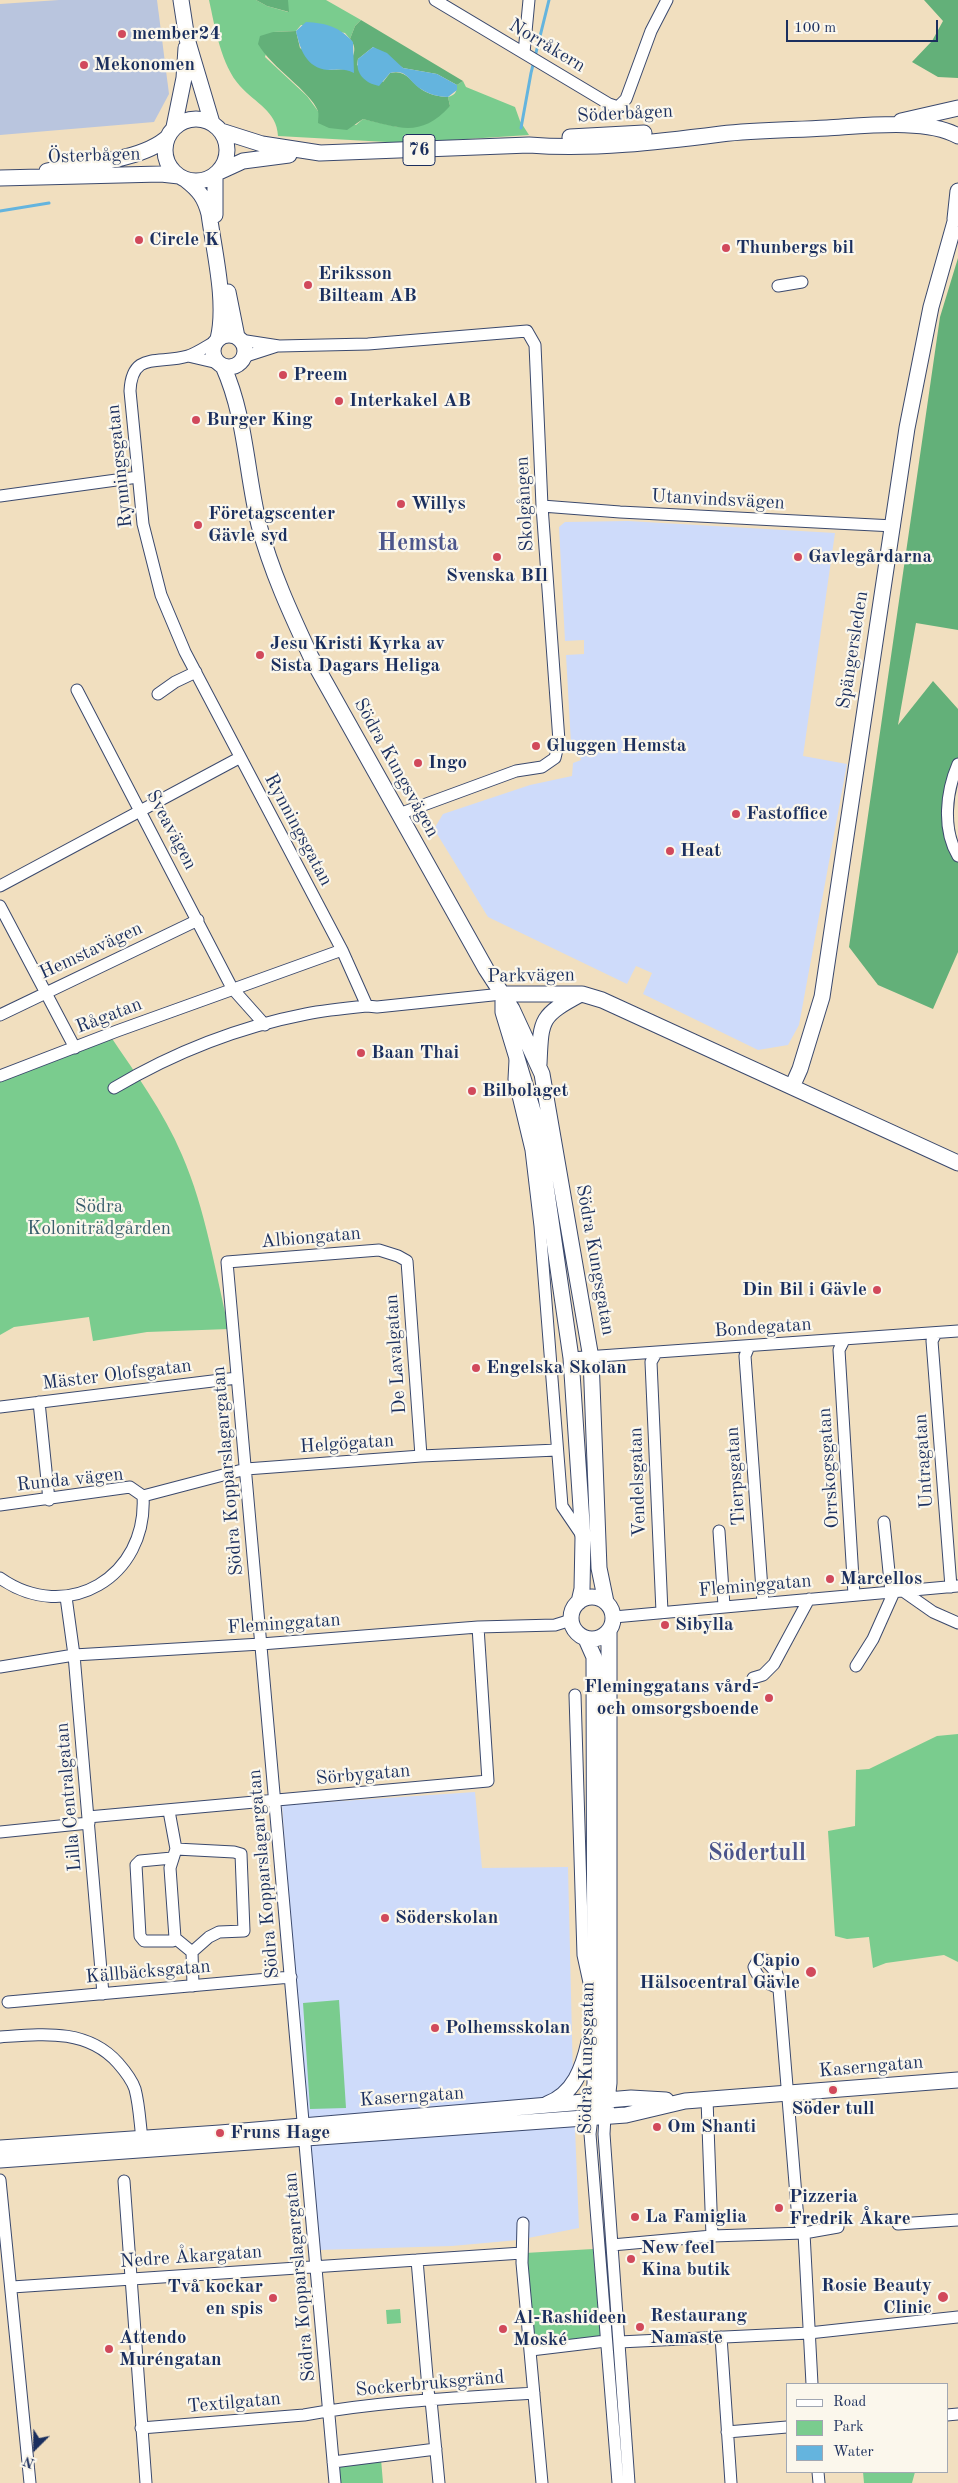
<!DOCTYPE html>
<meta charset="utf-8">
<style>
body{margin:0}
#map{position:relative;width:958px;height:2483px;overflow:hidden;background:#f1dfbf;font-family:"Old Standard TT",serif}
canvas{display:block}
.legend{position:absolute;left:786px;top:2383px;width:162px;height:90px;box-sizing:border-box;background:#fbf7ec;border:1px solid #a1a7b3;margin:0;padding:6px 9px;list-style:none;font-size:15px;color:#1b2f5e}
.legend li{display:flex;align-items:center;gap:10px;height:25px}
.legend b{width:25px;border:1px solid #a1a7b3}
.north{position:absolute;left:10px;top:2423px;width:50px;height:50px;-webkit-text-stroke:4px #fbf7ec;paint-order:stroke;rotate:203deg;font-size:14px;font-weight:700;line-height:20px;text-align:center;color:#1b2f5e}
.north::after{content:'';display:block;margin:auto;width:18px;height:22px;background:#1b2f5e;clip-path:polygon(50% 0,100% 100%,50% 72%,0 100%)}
.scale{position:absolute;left:786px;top:20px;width:152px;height:22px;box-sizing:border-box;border:2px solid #1b2f5e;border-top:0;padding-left:6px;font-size:15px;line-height:18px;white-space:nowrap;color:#1b2f5e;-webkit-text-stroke:4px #fbf7ec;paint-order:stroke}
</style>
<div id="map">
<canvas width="958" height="2483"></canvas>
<ul class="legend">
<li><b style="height:6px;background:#fff"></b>Road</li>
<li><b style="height:14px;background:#7acc8e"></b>Park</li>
<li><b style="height:14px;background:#64b4de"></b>Water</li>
</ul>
<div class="north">N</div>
<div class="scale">100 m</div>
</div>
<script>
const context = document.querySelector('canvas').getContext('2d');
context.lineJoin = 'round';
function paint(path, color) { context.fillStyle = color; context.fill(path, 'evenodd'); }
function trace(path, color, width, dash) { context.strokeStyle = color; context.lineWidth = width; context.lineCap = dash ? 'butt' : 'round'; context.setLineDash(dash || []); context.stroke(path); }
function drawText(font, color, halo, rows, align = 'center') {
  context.font = font + ' "Old Standard TT",serif'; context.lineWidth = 4.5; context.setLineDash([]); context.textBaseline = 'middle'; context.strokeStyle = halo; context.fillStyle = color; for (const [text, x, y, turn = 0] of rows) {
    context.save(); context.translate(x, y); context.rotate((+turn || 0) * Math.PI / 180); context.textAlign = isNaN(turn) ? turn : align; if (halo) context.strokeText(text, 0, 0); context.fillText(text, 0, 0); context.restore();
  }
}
paint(new Path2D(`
 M628 521 835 533 803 756 847 764 799 1025 788 1045 758 1050 643 994 652 973 636 966 627 984 488 917 434 829 443 814 530 785 572 776 573 763 581 760 578 748 571 744 566 655 584 654V640L565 641 559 527 565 522Z
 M475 1792 482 1868 568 1867 573 2078 579 2228 518 2240 452 2246 319 2250 304 2113 282 1805Z`), '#cedbfa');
paint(new Path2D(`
 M59 0H157L169 94 154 122 0 135V4Z`), '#b9c5de');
paint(new Path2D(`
 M209 0H256L267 6 288 12V0H326L361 20 355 26 350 39 345 33 301 25 296 31 273 32 265 57 307 96 318 111 356 125 363 119 398 127 450 106 448 97C455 95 457 92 457 85L463 81 466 87 515 107 520 121 529 135 405 143 278 136C277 111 255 103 240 86 221 65 215 27 209 0Z
 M109 1034C135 1073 164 1112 182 1155 206 1210 215 1271 229 1329L147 1332 93 1341 89 1317 14 1327 0 1335V1078Z
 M958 1734V1962L944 1955 886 1963 873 1968 869 1937 847 1939 835 1936 828 1831 855 1826 856 1770 869 1769 937 1736Z
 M339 2000 346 2108 310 2109 303 2003Z
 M593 2249 601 2342 534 2350 525 2253Z
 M400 2309 401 2323 387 2324 386 2310Z
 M381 2459 383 2483H338L336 2464Z
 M863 2472H915L912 2483H864Z`), '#7acc8e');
paint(new Path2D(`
 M256 0H288L289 12 267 6Z
 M924 0H958V78L938 77 912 62 932 41 943 21Z
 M361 20 463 81 457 85 437 74 403 68 373 47 358 59 357 65 383 82 390 73C406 69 410 81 421 89 427 94 440 97 448 97L450 106C421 138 400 128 363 119L347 130 329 128 318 123C318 119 319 114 318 111 310 91 272 68 258 44L260 36 273 32 296 31 300 48 329 70 346 69C352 59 359 49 350 39L355 26Z
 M958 258V630L916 623 898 725 933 681 958 709V764L947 813 958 856V952L933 1009 878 985 849 947 940 317Z`), '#63b079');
paint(new Path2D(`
 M306 22C326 23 340 27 353 42L354 73C344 68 338 70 328 70 306 68 300 49 296 31Z
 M373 47 387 53 403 68 437 74 457 85V90L448 97C439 97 428 94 421 89 409 82 407 68 390 73L379 86C365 83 355 74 358 59Z`), '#64b4de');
trace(new Path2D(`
 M521 128 531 73 549 0
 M0 211 49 203`), '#64b4de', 3);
const minor = new Path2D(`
 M435 0 609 104 618 107 626 99 651 31 667 0
 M524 53 529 0
 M778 286 802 282
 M240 340 279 346 368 344 527 331 535 345 542 506 559 741 555 758 542 767 516 771 399 814
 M216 341C207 346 197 353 188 356 159 365 132 350 130 391L143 524 161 595 185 652 342 950 367 1006
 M188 356 218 363
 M243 357 277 346
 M0 496 138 477
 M542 506 620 512 894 526
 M77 690 232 988 265 1025
 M158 694 175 682 196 672
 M958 764C946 792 942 829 958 856
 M0 886 239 758
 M0 906 75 1048
 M0 1015 198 920
 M515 1060 514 1079 531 1150 540 1226 562 1506 583 1537
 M0 1076 117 1031 342 950
 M114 1088C173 1053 239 1027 306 1014 326 1010 347 1008 367 1006L377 1007 502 994
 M936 1333 932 1341 951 1587
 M844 1340 839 1350 854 1595
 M749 1346 745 1356 763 1603
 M656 1353 651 1362 662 1612
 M571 1358 958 1331
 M39 1402 49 1500
 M0 1407 237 1378
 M143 1496 246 1469 421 1456 557 1450
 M0 1505 130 1487 143 1496C148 1577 67 1625 0 1578
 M884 1522 891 1592
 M719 1531 724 1606
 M903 1591 933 1612 958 1623
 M66 1597 74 1655 103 1994
 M614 1617 958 1586
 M856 1666 873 1639 894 1592
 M0 1667 74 1655 261 1644 478 1627 555 1625 571 1620
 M753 1678 763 1675 774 1664 809 1599
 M575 1695 583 1955 590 1987
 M169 1811 176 1849 170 1868 175 1938 173 1941H144L140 1936 136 1865 140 1861 172 1858
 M88 1817 488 1781 478 1627
 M0 1832 89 1823
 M176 1849 234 1852 241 1854 244 1931 219 1932 209 1937 192 1952
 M175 1938 192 1952 193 1986
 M779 1988C768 1984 757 1979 754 1967L757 1962 765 1960 776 1972 778 1977 798 2220 804 2233 812 2384
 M8 2002 291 1977
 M0 2037C42 2034 87 2028 118 2063 125 2071 132 2080 135 2089 140 2108 140 2128 143 2146
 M707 2099 712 2236
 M605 2116 604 2134 629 2483
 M592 2117 590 2134 618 2483
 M0 2180 30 2483
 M124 2181 146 2483
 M523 2223 522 2263 542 2483
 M898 2224 958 2220
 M612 2245 712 2236 804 2233 838 2227
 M417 2260 429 2400
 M12 2287 522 2253
 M721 2337 731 2483
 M619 2342 809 2333 958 2317
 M531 2350 606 2341
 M431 2400 439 2483
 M947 2415 958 2414
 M141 2428 304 2415C379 2401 457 2398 534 2393
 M727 2432 787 2427
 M333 2462 436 2449
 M818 2472 819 2483
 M335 2483 227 1262 379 1250 398 1256 407 1261 421 1456`);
const major = new Path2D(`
 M181 0 187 39 212 123
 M165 150a31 31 0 1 1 62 0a31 31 0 1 1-62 0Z
 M901 121 958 108
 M174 127 184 78 186 48
 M221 131 262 144 320 153 529 145C593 150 658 142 721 134 756 130 792 130 827 128 863 126 927 118 958 136
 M570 137 644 133
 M47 171C82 164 142 161 168 137
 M219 172 243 161 289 155
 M0 178 161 174 179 176
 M186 180C199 190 205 198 209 214 214 251 227 303 218 339
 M215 215V175
 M955 219 958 191
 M228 292 237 337
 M213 351a16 16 0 1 1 32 0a16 16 0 1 1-32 0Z
 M223 366C246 417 246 472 259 525 271 571 291 614 311 657L486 969 512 1009 542 1074 591 1358 599 1568 606 1602
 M502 994H582L602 1000 958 1163
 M503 1001V1012L537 1124 571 1358 583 1538 582 1589 579 1602
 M539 1064C541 1019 540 1016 581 994
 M792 1087 800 1069 822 997 907 428 931 307 958 211
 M571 1618a21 21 0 1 1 42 0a21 21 0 1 1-42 0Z
 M586 1639 594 1657 595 2083 593 2111
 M547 2104C574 2094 583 2068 589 2042
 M606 2110 609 2083V1632
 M0 2148 220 2133 631 2098 666 2100
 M0 2160 626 2115 685 2101 958 2080`);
trace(minor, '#3b496d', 13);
trace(major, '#3b496d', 17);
trace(minor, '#fff', 11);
trace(major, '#fff', 15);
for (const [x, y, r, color] of [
 [122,34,5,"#d1495b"],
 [84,65,5,"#d1495b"],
 [139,240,5,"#d1495b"],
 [726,248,5,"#d1495b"],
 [308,285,5,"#d1495b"],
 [283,375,5,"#d1495b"],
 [339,401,5,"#d1495b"],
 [196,420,5,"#d1495b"],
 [401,504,5,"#d1495b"],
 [198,525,5,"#d1495b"],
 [497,557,5,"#d1495b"],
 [798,557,5,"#d1495b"],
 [260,655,5,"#d1495b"],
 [536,746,5,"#d1495b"],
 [418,763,5,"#d1495b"],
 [736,814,5,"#d1495b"],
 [670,851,5,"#d1495b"],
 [361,1053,5,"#d1495b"],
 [472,1091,5,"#d1495b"],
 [877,1290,5,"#d1495b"],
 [476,1368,5,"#d1495b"],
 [830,1579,5,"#d1495b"],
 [665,1625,5,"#d1495b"],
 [769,1698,5,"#d1495b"],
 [385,1918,5,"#d1495b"],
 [811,1972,6,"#d1495b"],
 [435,2028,5,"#d1495b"],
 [833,2090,5,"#d1495b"],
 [657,2127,5,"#d1495b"],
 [220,2133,5,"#d1495b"],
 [779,2208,5,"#d1495b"],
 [635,2217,5,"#d1495b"],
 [631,2259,5,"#d1495b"],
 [943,2297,6,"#d1495b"],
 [273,2298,5,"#d1495b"],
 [640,2327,5,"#d1495b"],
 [503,2329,5,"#d1495b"],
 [109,2349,5,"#d1495b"]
]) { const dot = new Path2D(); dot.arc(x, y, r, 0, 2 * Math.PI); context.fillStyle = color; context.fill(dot); trace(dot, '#fbf7ec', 2); }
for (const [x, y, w] of [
 [419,150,32]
]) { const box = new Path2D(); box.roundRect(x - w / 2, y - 15.5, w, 31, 4); context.fillStyle = '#fbf7ec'; context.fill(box); trace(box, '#1b2f5e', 1); }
drawText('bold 18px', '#1b2f5e', null, [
 ["76",419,150]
]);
drawText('bold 19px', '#1b2f5e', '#fbf7ec', [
 ["member24",132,34],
 ["Mekonomen",94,65],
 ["Circle K",149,240],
 ["Thunbergs bil",736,248],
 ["Eriksson",318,274],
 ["Bilteam AB",318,296],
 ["Preem",293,375],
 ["Interkakel AB",349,401],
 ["Burger King",206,420],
 ["Willys",411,504],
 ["Företagscenter",208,514],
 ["Gävle syd",208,536],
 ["Gavlegårdarna",808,557],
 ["Svenska BIl",497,576,"center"],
 ["Jesu Kristi Kyrka av",270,644],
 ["Sista Dagars Heliga",270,666],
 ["Gluggen Hemsta",546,746],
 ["Ingo",428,763],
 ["Fastoffice",746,814],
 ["Heat",680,851],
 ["Baan Thai",371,1053],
 ["Bilbolaget",482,1091],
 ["Din Bil i Gävle",867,1290,"right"],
 ["Engelska Skolan",486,1368],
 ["Marcellos",840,1579],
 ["Sibylla",675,1625],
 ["Fleminggatans vård-",759,1687,"right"],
 ["och omsorgsboende",759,1709,"right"],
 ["Söderskolan",395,1918],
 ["Capio",800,1961,"right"],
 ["Hälsocentral Gävle",800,1983,"right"],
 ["Polhemsskolan",445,2028],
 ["Söder tull",833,2109,"center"],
 ["Om Shanti",667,2127],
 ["Fruns Hage",230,2133],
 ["Pizzeria",789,2197],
 ["Fredrik Åkare",789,2219],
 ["La Famiglia",645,2217],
 ["New feel",641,2248],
 ["Kina butik",641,2270],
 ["Rosie Beauty",932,2286,"right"],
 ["Clinic",932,2308,"right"],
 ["Två kockar",263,2287,"right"],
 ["en spis",263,2309,"right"],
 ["Restaurang",650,2316],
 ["Namaste",650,2338],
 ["Al-Rashideen",513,2318],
 ["Moské",513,2340],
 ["Attendo",119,2338],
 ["Muréngatan",119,2360]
], 'left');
drawText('19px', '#1b2f5e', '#fbf7ec', [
 ["Norråkern",547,46,31],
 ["Söderbågen",625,114,-3],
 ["Österbågen",94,156,-2],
 ["Rynningsgatan",120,466,-96],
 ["Utanvindsvägen",718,500,3],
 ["Skolgången",525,504,-93],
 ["Spängersleden",853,650,-81],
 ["Södra Kungsvägen",396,768,61],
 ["Sveavägen",171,830,62],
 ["Rynningsgatan",298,830,62],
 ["Hemstavägen",91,951,-25],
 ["Parkvägen",531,976,-1],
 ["Rågatan",109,1016,-21],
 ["Albiongatan",311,1238,-5],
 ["Södra Kungsgatan",595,1260,80],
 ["Bondegatan",763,1328,-4],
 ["De Lavalgatan",396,1354,-94],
 ["Mäster Olofsgatan",117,1375,-7],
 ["Helgögatan",347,1444,-4],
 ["Untragatan",924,1461,-94],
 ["Orrskogsgatan",829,1468,-94],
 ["Södra Kopparslagargatan",228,1471,-95],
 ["Tierpsgatan",736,1476,-94],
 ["Runda vägen",70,1480,-6],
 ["Vendelsgatan",638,1482,-92],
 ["Fleminggatan",755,1586,-5],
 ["Fleminggatan",284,1624,-4],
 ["Sörbygatan",363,1775,-5],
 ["Lilla Centralgatan",69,1797,-95],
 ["Södra Kopparslagargatan",264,1874,-95],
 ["Källbäcksgatan",148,1972,-5],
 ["Södra Kungsgatan",587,2058,-89],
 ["Kaserngatan",871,2067,-5],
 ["Kaserngatan",412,2097,-4],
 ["Nedre Åkargatan",191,2257,-4],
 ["Södra Kopparslagargatan",300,2277,-95],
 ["Sockerbruksgränd",430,2384,-5],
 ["Textilgatan",234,2403,-5]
]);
drawText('19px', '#385e6c', '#fbf7ec', [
 ["Södra",99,1207],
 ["Koloniträdgården",99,1229]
]);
drawText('bold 24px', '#4c558b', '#fbf7ec', [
 ["Hemsta",418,544],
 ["Södertull",757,1854]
]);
</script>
